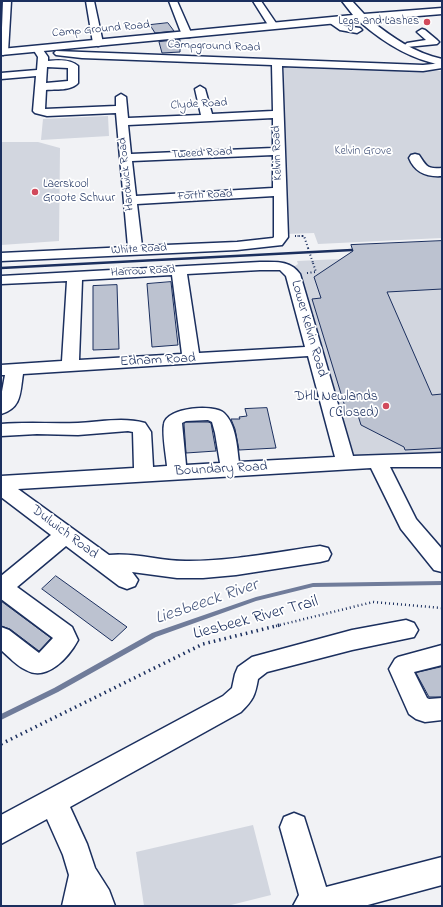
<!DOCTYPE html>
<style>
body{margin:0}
#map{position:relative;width:443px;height:907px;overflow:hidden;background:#f1f2f5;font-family:"Indie Flower",sans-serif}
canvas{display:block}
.frame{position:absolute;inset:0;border:2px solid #1b2f5e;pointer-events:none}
</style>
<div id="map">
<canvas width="443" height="907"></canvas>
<div class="frame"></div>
</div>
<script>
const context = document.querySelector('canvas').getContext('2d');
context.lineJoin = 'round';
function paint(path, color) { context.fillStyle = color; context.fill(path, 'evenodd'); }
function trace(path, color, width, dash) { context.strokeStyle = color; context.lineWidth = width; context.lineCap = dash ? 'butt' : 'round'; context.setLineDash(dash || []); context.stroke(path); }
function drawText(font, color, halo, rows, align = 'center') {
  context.font = font + ' "Indie Flower",sans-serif'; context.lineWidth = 3.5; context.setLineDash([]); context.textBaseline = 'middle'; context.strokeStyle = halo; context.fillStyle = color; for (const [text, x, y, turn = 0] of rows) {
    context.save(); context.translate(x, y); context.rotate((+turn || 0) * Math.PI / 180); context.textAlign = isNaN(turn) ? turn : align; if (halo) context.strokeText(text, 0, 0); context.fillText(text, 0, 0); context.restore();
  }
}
paint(new Path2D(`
 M284 66 442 71V238L318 244 314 233 285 234Z
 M108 116 109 136 41 140 43 119Z
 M1 142H38L60 148 59 241 1 245Z
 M442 241V460L346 463 289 270 298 264 297 261 340 259 353 251 351 245Z
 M253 825 271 895 227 906H144L136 852Z`), '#d2d6df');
paint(new Path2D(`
 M442 581V585L313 587 256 601 156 637 58 692 1 720V714L54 688 152 633 256 597 313 583Z`), '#707c9a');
const building = new Path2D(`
 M168 23 174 31 155 33 150 25Z
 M180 40V52L162 53 159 42Z
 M442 241V289L387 292 432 395 442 394V448L405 450 404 447 361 425 356 409 346 410 312 299 321 298 314 277 353 251 351 245Z
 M171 282 178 345 152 347 147 284Z
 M117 285 119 349 93 350V286Z
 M267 408 276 448 239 450 235 429 231 419H240L239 417 247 416 245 409Z
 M186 422H208L211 423 216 451 186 453 184 424Z
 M56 576 127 627 112 641 42 589Z
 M1 601 51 638 39 651 10 629 1 626Z
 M442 667V697H429L416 673Z`);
paint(building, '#bcc2d0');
trace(building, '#1b2f5e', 1);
const minor = new Path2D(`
 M3 1H11L8 52 3 55 1 54Z
 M86 1H94L103 43 101 45 98 46 93 43Z
 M169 1H177L192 35 190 37H184L182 35Z
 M253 1H261L278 26 276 28H270Z
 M334 20 345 26 360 28 362 30 357 33 340 30 330 23Z
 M422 29 425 30 437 40 439 42 437 44 407 47 405 45 407 43 426 40 417 32Z
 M38 46 41 47 48 57V61C57 60 71 59 78 66V83C71 91 56 89 46 90L45 109 116 106V97L121 94 126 97 128 118 201 115 195 89 200 86 205 89 212 114 273 111 272 65 82 58 56 55 54 53 56 51 423 65 433 64 442 61V68L423 71 282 66 288 237 282 245 237 250 1 261V253L128 247 116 113 47 116 35 113 33 111 36 76 1 79V73L37 70 38 57 33 49ZM47 67 68 68V81L46 83ZM273 118V148L131 154 128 125ZM273 155V188L136 196 132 161ZM274 196V237L273 238 237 242 142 246 137 204Z
 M415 154 419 155C427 167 427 169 442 168V176C427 177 415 173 409 158L411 155Z
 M260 262C276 262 290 260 300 274L353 456 442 453V467H390L416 519 442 549V572L434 570 401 529 371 468 18 489 109 555C136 552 162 562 189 561 233 561 276 552 320 546L328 548 331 554 328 560 320 562 236 575 203 578H177L132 572 138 580 135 586 127 589 119 586 66 546 17 587 72 627 78 640C69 657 47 682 26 670 17 666 9 657 1 650V627L9 630 39 653 53 638 1 599V576L51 535 1 497V476L134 468 133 432 128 431 78 435 37 434 1 436V424C27 422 52 424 78 423 101 422 123 417 145 423L151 432 153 467 167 466C166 455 162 434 164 424 167 407 214 404 224 413 236 424 237 447 239 462L335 457 308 356 23 374C20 392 22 408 1 414V397L5 375H1V365L62 361 67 281 1 284V276ZM260 270H280L286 276 305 347 199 353 187 274ZM172 275 182 354 79 360 82 280ZM208 420 212 422 215 433 220 463 186 465 182 423 186 421Z
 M406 620 414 623 418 630 414 637 352 650 267 672 258 679C255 696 253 700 241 712L70 807 87 844 95 868 109 890 115 906H62L69 875 63 855 47 819 1 844V815L223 696 232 688 235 674 238 667 252 657 352 630Z
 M442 645V665L414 672 427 698 429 699 442 698V720L425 722 416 719 409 714 389 669 395 659 398 657Z
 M294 813 304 817 326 887 442 857V885L364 906H293L299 895 280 827 284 817Z`);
const major = new Path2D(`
 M342 1H352L364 14 442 8V14L370 20C392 37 414 53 442 59V65C410 59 384 43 359 21L1 55V49L353 15Z`);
trace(minor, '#1b2f5e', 3);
trace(major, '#1b2f5e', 3);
trace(new Path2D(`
 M295 236H304`), '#1b2f5e', 1.5, [0.5, 1.5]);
trace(new Path2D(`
 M295 236H304L308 248
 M307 273 316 272 313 263`), '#1b2f5e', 2, [1, 2.5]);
trace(new Path2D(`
 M276 626 373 602 442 608`), '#1b2f5e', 2.5, [1, 3]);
trace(new Path2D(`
 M1 744 203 644 280 625`), '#1b2f5e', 3.5, [1.5, 4]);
paint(minor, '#fff');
paint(major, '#fff');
trace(new Path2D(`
 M1 268 352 250`), '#1b2f5e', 2.5);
trace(new Path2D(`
 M308 248 313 263`), '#1b2f5e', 2, [1, 2.5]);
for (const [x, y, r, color] of [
 [427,22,4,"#d1495b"],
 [35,192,4,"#d1495b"],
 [386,406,4,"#d1495b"]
]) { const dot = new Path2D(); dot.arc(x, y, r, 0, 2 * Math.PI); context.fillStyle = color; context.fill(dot); trace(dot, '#fff', 1.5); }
drawText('12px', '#1b2f5e', '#fff', [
 ["Legs and Lashes",419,22],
 ["Laerskool",43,185,"left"],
 ["Groote Schuur",43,199,"left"]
], 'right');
drawText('12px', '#1b2f5e', '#fff', [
 ["Camp Ground Road",101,30,-5],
 ["Campground Road",214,47,2],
 ["Clyde Road",199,105,-3],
 ["Kelvin Road",278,153,-92],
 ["Tweed Road",202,154,-3],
 ["Hardwick Road",127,174,-96],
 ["Forth Road",205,196,-3],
 ["White Road",139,250,-3],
 ["Harrow Road",143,272,-3]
]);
drawText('12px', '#49597e', '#fff', [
 ["Kelvin Grove",363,152]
]);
drawText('14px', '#1b2f5e', '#fff', [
 ["Lower Kelvin Road",308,329,74],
 ["Ednam Road",158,361,-3],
 ["Boundary Road",221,470,-3],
 ["Dulwich Road",64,533,37]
]);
drawText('14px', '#1b2f5e', '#fff', [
 ["DHL Newlands",378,398],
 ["(Closed)",378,414]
], 'right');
drawText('17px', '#1b2f5e', '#fff', [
 ["Liesbeek River Trail",256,619,-15]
]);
drawText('italic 18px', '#4c5c81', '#fff', [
 ["Liesbeeck River",207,603,-19]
]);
</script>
